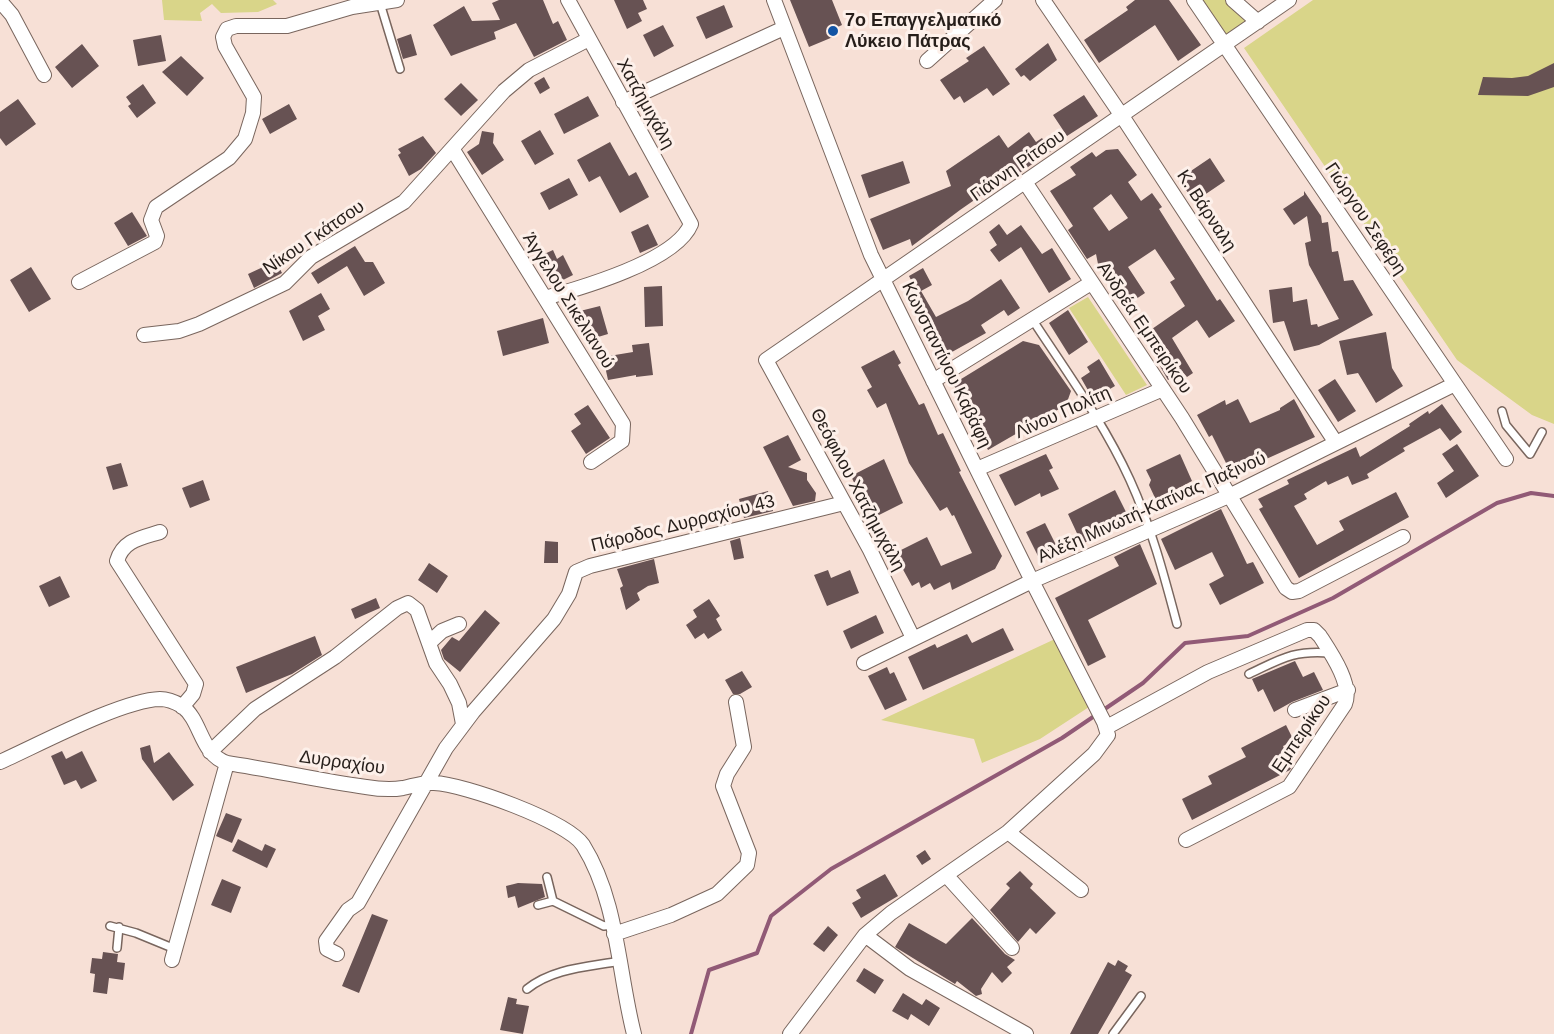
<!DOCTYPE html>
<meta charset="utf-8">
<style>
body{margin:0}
canvas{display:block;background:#f7e0d6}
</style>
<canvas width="1554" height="1034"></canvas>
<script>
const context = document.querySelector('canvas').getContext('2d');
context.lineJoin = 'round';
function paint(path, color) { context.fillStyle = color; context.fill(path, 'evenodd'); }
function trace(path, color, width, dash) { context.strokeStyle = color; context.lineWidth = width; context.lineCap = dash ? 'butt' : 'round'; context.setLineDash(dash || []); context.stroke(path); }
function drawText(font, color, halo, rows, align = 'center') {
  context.font = font + ' Helvetica,sans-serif'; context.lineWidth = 6; context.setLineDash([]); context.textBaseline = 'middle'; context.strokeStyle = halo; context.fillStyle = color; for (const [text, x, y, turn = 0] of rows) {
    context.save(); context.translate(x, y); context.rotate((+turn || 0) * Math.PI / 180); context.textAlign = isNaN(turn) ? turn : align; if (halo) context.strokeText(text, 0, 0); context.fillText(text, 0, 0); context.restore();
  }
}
paint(new Path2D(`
 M162 0H273L277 4 258 12 221 13 212 4 200 13 202 21 164 20Z
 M1194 0H1233L1258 22 1225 45Z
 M1313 0H1554V424L1532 415 1457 360 1244 48Z
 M1088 297 1147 385 1126 395 1069 308Z
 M1055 639 1089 707 1040 739 982 763 974 739 881 720Z`), '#d9d589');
trace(new Path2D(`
 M691 1034 709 970 757 953 771 916 831 869 1062 738 1143 683 1185 643 1248 636 1333 598 1497 503 1531 493 1554 496`), '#915a76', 4);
paint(new Path2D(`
 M499 0H543L553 24 558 21 567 40 534 57 516 23 494 32 496 39 451 56 433 25 464 6 472 21 500 20 492 3Z
 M614 0H643L647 9 638 13 642 21 627 29Z
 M790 0H832L842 25 831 30 833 37 809 47Z
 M1135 0H1169L1201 45 1178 61 1155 25 1099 63 1084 40 1128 10 1126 7Z
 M724 5 733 27 706 39 696 17Z
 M663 25 674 46 654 57 643 35Z
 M411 34 417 55 403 59 397 39Z
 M161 35 166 61 138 66 133 40Z
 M1048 43 1057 60 1030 81 1024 75 1021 77 1015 69Z
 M82 44 99 66 72 88 55 67Z
 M984 46 1010 84 993 96 987 88 964 103 960 96 954 100 940 80 969 61 966 58Z
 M181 56 204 78 187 96 162 72Z
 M1554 63V87L1528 96 1478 95 1483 77 1512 78 1528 76Z
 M544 77 550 88 540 94 534 83Z
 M461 83 478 100 461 116 444 99Z
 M143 84 156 103 137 118 128 106 131 104 126 97Z
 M1084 95 1098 116 1067 136 1053 115Z
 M588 96 599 116 564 134 554 114Z
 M18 99 36 124 6 146 0 138V112Z
 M289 104 297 119 270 134 262 119Z
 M540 130 554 154 535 165 521 141Z
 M482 131 494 133 493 143 504 160 482 175 467 152 479 144Z
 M1029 132 1036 142 1042 138 1051 151 1008 181 1006 178 960 210 912 246 910 239 883 250 870 219 951 186 946 171 999 135 1008 148Z
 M423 136 436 153 421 169 409 176 398 155 401 153 398 149Z
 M610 142 629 176 636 172 649 197 620 213 600 176 589 182 577 160Z
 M1118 149 1137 175 1128 182 1141 201 1152 193 1162 207 1159 209 1217 301 1220 299 1235 321 1209 338 1197 320 1172 338 1193 373 1187 377 1182 371 1168 380 1157 361 1170 353 1152 329 1185 306 1170 282 1175 279 1155 249 1128 267 1145 293 1124 307 1099 269 1096 254 1087 259 1068 230 1073 226 1050 191 1076 175 1070 167 1092 152 1096 157 1106 150ZM1111 194 1128 218 1109 231 1093 208Z
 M1210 158 1225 181 1194 202 1179 179Z
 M903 161 910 183 869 198 861 175Z
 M569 178 578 195 549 210 540 193Z
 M1304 191 1321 216 1322 223 1328 222 1332 252 1338 251 1344 281 1353 280 1373 315 1319 345 1294 351 1284 321 1273 323 1269 290 1292 287 1293 302 1307 299 1311 325 1317 324 1318 327 1339 319 1309 265 1305 243 1311 241 1307 216 1294 225 1283 209 1304 195Z
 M132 212 147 236 128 246 114 223Z
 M648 224 658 245 640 253 631 232Z
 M999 224 1007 235 1021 225 1042 254 1052 248 1071 279 1049 293 1021 247 999 262 990 250 997 245 989 232Z
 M355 246 365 262H373L385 283 364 296 347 266 318 284 311 273Z
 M553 250 557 259 563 255 573 275 557 283 550 267 546 269 540 256Z
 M276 261 282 273 254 288 248 274Z
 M31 267 51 299 29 312 10 280Z
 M923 268 932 285 921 291 936 317 968 301 1001 279 1020 308 1008 316 1004 310 981 325 986 333 943 357 904 287 912 282 909 276Z
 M662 286 663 326 645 327 644 287Z
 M321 293 330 309 318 316 325 330 303 341 289 311Z
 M600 306 608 334 588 340 580 311Z
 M1068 310 1088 342 1069 355 1049 323Z
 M543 318 549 343 503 356 497 331Z
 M1386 332 1392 368 1403 386 1376 403 1358 373 1347 375 1339 341Z
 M1023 341 1039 345 1071 391 1066 405 988 450 979 432 981 431 953 384Z
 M649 343 653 375 636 377V375L608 380 603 357 633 352 632 345Z
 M894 350 901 363 898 365 919 405 924 403 938 435 943 433 961 471 959 472 1002 556 995 569 952 590 950 582 934 590 930 583 921 588 919 582 912 586 900 564 894 567 889 556 927 537 941 566 972 553 954 515 952 516 947 507 940 511 909 463 886 403 877 408 867 390 872 387 861 367Z
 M1099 359 1115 386 1093 399 1081 378 1090 372 1087 367Z
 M1335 379 1356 411 1338 422 1318 390Z
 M1238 399 1250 423 1280 410V408L1294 399 1315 437 1264 460 1263 457 1242 468 1239 462 1228 467 1212 435 1209 437 1197 415 1225 400 1226 405Z
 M1442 404 1462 432 1450 441 1440 428 1403 448 1405 451 1367 474 1369 478 1352 485 1348 476 1328 485 1326 481 1304 494 1307 499 1294 506 1317 545 1344 530 1339 521 1396 492 1409 517 1299 578 1259 509 1263 507 1258 499 1289 484 1287 480 1356 447 1360 457 1410 426 1409 424 1428 411 1429 414Z
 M588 405 610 438 586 454 571 431 581 424 574 414Z
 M788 435 801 460 788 467 807 473V480L816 493 815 501 793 506 763 447Z
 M1457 444 1479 476 1446 498 1437 483 1454 471 1442 454Z
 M1046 454 1053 468 1049 470 1059 489 1041 497 1040 493 1015 506 999 475Z
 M1180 454 1192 481 1156 500 1149 485 1151 480 1146 470Z
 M884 459 903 503 871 519 851 476Z
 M121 463 128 486 113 490 106 467Z
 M203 480 210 500 190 508 182 488Z
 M1115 490 1130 520 1082 544 1068 514Z
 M768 491 773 511 744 518 739 499Z
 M1221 509 1247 564 1253 562 1264 583 1220 605 1209 584 1224 576 1212 552 1175 570 1161 539Z
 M1045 523 1060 553 1041 562 1026 532Z
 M740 538 744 558 734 560 730 541Z
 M545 541 558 542V563H544Z
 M1140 544 1157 584 1088 620 1106 657 1088 666 1055 598 1119 566 1114 557Z
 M654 559 659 583 648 586 637 593 640 600 626 610 620 588 623 586 617 569Z
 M429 563 448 576 437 593 418 580Z
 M828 570 831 578 850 570 859 593 827 606 814 575Z
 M60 576 70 597 49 607 39 586Z
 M376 598 380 608 355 619 351 609Z
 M709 599 720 616 716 619 722 630 708 639 704 633 695 639 686 625 697 617 693 610Z
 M485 610 500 623 460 672 444 659 441 650 452 637 459 641Z
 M876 615 884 633 851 649 843 631Z
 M1003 628 1014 650 923 690 908 657 935 644 937 648 967 634 972 643Z
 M315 636 322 655 292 674 246 693 236 667Z
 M1295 661 1303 677 1314 672 1323 690 1292 702 1274 712 1263 689 1258 692 1252 679Z
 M887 667 890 674 894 672 907 700 885 710 868 676Z
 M742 671 752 687 740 694H733L725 680Z
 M1286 725 1294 741 1283 746 1292 766 1290 770 1192 820 1182 799 1212 784 1208 776 1246 757 1241 748Z
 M150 745 154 763 169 752 194 785 173 801 142 759 140 748Z
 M62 751 66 759 82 751 97 781 81 789 76 780 64 785 51 756Z
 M226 813 242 819 232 843 216 836Z
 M238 839 262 851 265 844 276 849 267 868 232 851Z
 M925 850 931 859 922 865 916 856Z
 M1020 871 1033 884 1030 888 1056 913 1036 934 1030 928 1018 942 990 910 1010 888 1006 884Z
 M885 874 898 896 861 918 852 903 861 898 856 890Z
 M222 879 241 887 231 913 211 905Z
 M518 883 542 884 545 897 518 908 515 896 508 898 506 886Z
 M372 914 388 920 359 993 342 986Z
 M972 918 1005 954 1015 960 1007 967 1012 973 1002 983 992 972 981 989 982 994 976 996 957 981 955 984 895 947 909 923 946 944Z
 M828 926 838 935 824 952 813 944Z
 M103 952 118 954 117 962 125 963 123 980 109 978 107 994 93 992 95 974 90 973 92 958 102 959Z
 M1118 960 1128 966 1125 971 1132 975 1098 1034H1070L1108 962 1115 966Z
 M864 968 884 980 875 994 856 981Z
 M903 993 922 1005 926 999 940 1008 929 1026 911 1014 908 1020 892 1011Z
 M508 997 517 999 516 1004 529 1006 523 1034 500 1030Z`), '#675253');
const lane = new Path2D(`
 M380 3 400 69
 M1032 319C1066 371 1104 423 1130 480 1151 526 1164 575 1177 624
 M1502 411 1506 425 1530 454
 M1530 454 1542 432
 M1249 674C1281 659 1293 650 1330 653
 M547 877 553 901 604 926 611 925
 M538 905 553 901
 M110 926 136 933 175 949
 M117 948 119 927
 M527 989C553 968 588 967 620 961
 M1113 1034 1141 996`);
const street = new Path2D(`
 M774 0 871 255 1032 581 1104 722 1108 735 1094 754 1008 832 891 913 865 935 790 1034
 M1043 0 1122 116 1336 443
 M1194 0 1506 459
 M1233 0 1258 22
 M0 1 12 15 44 75
 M927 61 995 0
 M623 102 784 28
 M453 150 623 424 622 441 591 462
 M1025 182 1182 418 1286 588 1292 592 1299 591 1403 537
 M79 282 155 242 157 236 151 220 156 207 229 158 245 139 253 113 254 97 225 46 223 37 227 29 236 26H287L352 7 397 0
 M545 298C581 288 676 261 691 224L568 0
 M144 335 179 331 199 324 285 283 311 257 404 202 504 91 529 70 589 39
 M933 381 1091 283
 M977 469 1163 389
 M160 532C141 538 123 540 117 561L196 684 193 694 182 707
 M913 638 870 550 766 360 1289 0
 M429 643 442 631 459 624
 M864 663 1032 581 1231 495 1455 384
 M1295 710 1348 690
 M1107 727 1208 672 1307 630H1314L1320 636C1331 653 1353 685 1345 704L1289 787 1186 840
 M210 752 255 709 335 657 397 608 408 603 417 610 436 663 450 684 459 703 463 724
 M0 762C38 745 122 700 160 699 168 699 175 702 182 706 202 721 200 754 227 763 274 770 320 781 366 787 378 789 391 790 403 788 413 786 423 782 434 783 464 784 567 821 583 845 618 901 618 972 634 1034
 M1008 832 1081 890
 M946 875 1012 948
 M614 934 671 915 717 894 747 865 749 853 723 786 727 774 744 747 736 702
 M865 935 910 969 1026 1034
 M337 954 327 949 326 941 348 910 358 903 446 748 473 712 554 619 569 594 576 572 590 566 844 503
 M172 960 227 763`);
trace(lane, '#79665e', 10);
trace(street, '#79665e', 16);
trace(lane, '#fff', 7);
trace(street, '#fff', 14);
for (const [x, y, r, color] of [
 [833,31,6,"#1254a4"]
]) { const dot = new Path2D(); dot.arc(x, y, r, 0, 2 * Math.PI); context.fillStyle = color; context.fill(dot); trace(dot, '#fdf0ea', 2); }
drawText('bold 18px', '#261e1a', '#fdf0ea', [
 ["7ο Επαγγελματικό",845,21],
 ["Λύκειο Πάτρας",845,42]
], 'left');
drawText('18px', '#261e1a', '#fdf0ea', [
 ["Χατζημιχάλη",645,104,61],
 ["Γιάννη Ρίτσου",1018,166,-35],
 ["Κ. Βάρναλη",1206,211,57],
 ["Γιώργου Σεφέρη",1365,219,56],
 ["Νίκου Γκάτσου",314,238,-34],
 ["Άγγελου Σικελιανού",568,301,58],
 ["Ανδρέα Εμπειρίκου",1144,328,56],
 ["Κωνσταντίνου Καβάφη",946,365,64],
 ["Λίνου Πολίτη",1063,413,-24],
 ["Θεόφιλου Χατζημιχάλη",857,490,62],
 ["Αλέξη Μινωτή-Κατίνας Παξινού",1152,508,-24],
 ["Πάροδος Δυρραχίου 43",683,524,-14],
 ["Εμπειρίκου",1302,734,-56],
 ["Δυρραχίου",342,763,8]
]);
</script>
